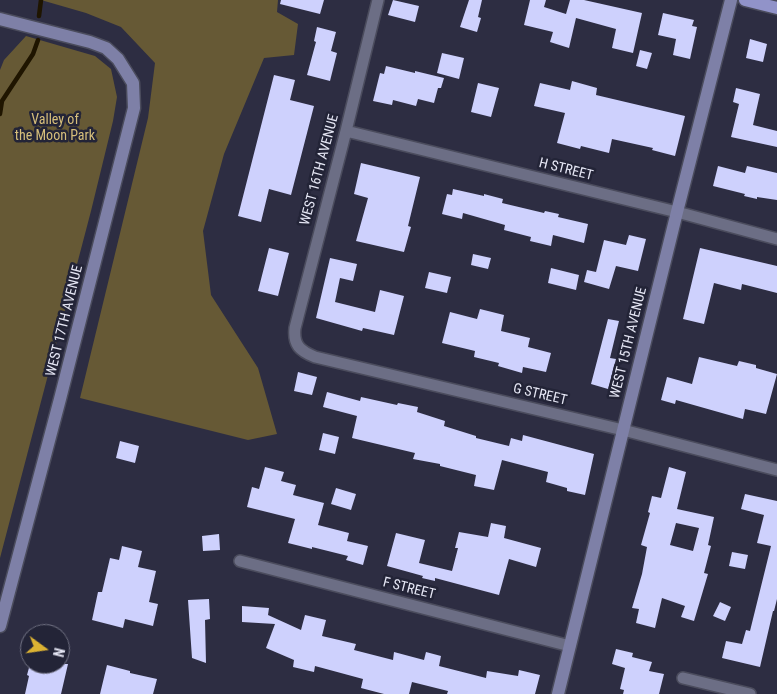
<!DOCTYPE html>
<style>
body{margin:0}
#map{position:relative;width:777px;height:694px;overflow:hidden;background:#2d2d42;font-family:"Roboto Condensed",sans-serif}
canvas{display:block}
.north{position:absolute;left:20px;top:624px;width:50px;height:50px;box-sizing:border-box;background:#232437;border:1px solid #717283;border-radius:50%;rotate:104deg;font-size:14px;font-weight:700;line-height:20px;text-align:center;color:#e6e7f5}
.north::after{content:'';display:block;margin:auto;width:18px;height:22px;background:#dbb233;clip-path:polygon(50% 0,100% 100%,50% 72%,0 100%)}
</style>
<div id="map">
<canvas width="777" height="694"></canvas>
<div class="north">N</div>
</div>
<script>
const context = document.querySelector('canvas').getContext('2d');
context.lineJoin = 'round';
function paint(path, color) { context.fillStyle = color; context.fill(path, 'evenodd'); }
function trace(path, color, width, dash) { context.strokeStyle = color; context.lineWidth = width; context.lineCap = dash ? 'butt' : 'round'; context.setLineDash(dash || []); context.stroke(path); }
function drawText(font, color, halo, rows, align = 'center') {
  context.font = font + ' "Roboto Condensed",sans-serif'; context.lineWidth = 5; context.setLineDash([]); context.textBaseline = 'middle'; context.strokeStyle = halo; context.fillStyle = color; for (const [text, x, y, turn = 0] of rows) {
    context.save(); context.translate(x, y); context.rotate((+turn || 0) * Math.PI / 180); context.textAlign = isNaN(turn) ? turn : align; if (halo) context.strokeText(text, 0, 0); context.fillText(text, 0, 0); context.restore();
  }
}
paint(new Path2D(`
 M41 0H278L277 12 298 24 294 55 264 58 224 154 203 231 211 295 258 368 277 434 248 440 80 398 148 118 155 63 121 27 86 13Z
 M26 36 95 56 111 69 117 97 113 121 91 211 0 558V70L4 60Z`), '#665935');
trace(new Path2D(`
 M39 16 41 0
 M0 114 2 101 33 54 38 40`), '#1f1500', 4.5);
paint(new Path2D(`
 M281 0H324L320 14 280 4Z
 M393 0 419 6 415 22 388 15Z
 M469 0H482L478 17 481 18 477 32 460 27Z
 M530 0H546L544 7 566 14 570 0H584L642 13 633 53 612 48 616 29 576 18 569 48 550 42 553 32 524 25Z
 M663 13 694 20 692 26 697 27 690 59 673 55 676 39 658 35Z
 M317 27 336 32 331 51 337 53 330 81 307 75 316 42 314 41Z
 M750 39 767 44 763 62 746 58Z
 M640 50 652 53 647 69 636 66Z
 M442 53 464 58 459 79 437 73Z
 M386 66 415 73V71L444 78 441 88H438L434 103 418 99 416 106 393 100 392 105 373 101 380 73 384 74Z
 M274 75 295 80 290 100 314 106 291 195 269 189 261 222 238 216Z
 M572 81 597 88 596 95 685 116 675 156 652 150 653 148 612 139 609 153 581 146 580 149 557 143 565 113 534 106 540 83 570 90Z
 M478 83 499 88 491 117 471 112Z
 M736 88 760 94 753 125 777 131V147L731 137 739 104 733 102Z
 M361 163 420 177 408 226 411 227 404 252 356 241 368 198 354 194Z
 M718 166 745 173 747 166 777 173V200L757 197V199L744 196 745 194 713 186Z
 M453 189 484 196V194L503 199 502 203 544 213 545 211 559 214 558 217 588 224 584 243 553 235 551 246 530 241 531 237 504 230 505 225 463 213 462 219 442 214 447 194 452 195Z
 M629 235 646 239 638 271 616 266 609 289 584 282 587 270 596 272 604 240 626 245Z
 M269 248 289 253 278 296 258 291Z
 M700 248 777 266V293L742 284 741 290 714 283 704 324 683 319Z
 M473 254 491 258 488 269 471 265Z
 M330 258 357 264 353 281 340 278 335 302 375 312 380 290 404 296 394 335 363 328 362 331 316 318Z
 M551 268 579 275 576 290 548 283Z
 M429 272 451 277 447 293 425 288Z
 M480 309 504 315 501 331 530 338 528 347 551 353 546 372 523 367 522 373 498 366 499 363 474 357 475 351 442 343 450 312 477 319Z
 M608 319 619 321 610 358 616 359 608 389 591 384Z
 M699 357 737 366 739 361 756 365V368L777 374 766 414 745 409 743 419 676 400 675 404 661 400 667 377 692 384Z
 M298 372 317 377 312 395 294 391Z
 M327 392 360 401 361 397 397 405 398 403 418 407 417 412 445 421 444 426 476 436V438L509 446 511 438 522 441 523 435 594 454 585 495 567 491V488L546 482 548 472 502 460 494 490 474 486 476 475 440 466V464L413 459 415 453 352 438 357 416 323 407Z
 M323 433 339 437 335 454 319 450Z
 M120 441 139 446 135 463 116 458Z
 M265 467 284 472 281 481 296 485 293 495 324 503 318 525 349 533 347 541 368 546 363 565 346 560 348 556 312 547V549L288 543 295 519 247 507 252 487 259 489Z
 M669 467 686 472 677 509 714 517 708 545 711 546 704 573 708 574 694 621 681 617 685 606 662 598 655 628 636 623 639 609 632 608 642 574 647 547 641 545 650 513 648 512 652 496 661 498ZM676 523 699 528 693 551 670 545Z
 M336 488 356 494 351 510 331 504Z
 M745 494 777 501V599L774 611H773L760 667 722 658 726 641 742 644 746 630 750 631 771 546 757 543 764 515 741 509Z
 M491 523 506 526 504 538 541 548 536 567 509 559 499 595 435 578V581L422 578 423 576 387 566 396 533 425 540 419 563 452 571 458 548H455L459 532 488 537Z
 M219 534 220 550 203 551 202 536Z
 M122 546 142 551 138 567 156 571 149 602 158 604 153 626 125 619 123 628 92 620 98 592H102L110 558 119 560Z
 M732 552 748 555 745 569 729 566Z
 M209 599 210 619 205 620 206 663 192 658 188 600Z
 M720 602 731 607 725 621 713 616Z
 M242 606 269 608 268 615 301 630 305 615 326 620 322 636 356 644 354 650 393 660 394 652 424 660 426 652 441 656 439 666 486 678 487 671 518 676 519 670 540 675 535 694H447L448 691 412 682 409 694H384L361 688 363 679 315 666 314 672 293 667 294 660 266 648 275 624 242 622Z
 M616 649 633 653 632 657 652 662 649 671 664 674 659 694H623L624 690 620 689 625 668 612 664Z
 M30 664H68L61 694H25L29 676 27 675Z
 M107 665 130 671V673L157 679 153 694H100Z`), '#ced1fd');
const minor = new Path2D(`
 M378 0 346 131 295 328C293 345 300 351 315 357L623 430 777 470
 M346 131 677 212 777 239
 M240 561 570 646
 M683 678 750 694`);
const secondary = new Path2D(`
 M0 19 90 42 106 48 118 59 133 83 134 108 60 399 0 626
 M558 694 677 212 731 0`);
const primary = new Path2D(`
 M745 0 777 8`);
trace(minor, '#4b4c5d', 14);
trace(secondary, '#4b4c5d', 15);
trace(primary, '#4b4c5d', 15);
trace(minor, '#6c6e85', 11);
trace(secondary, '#7e80a7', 12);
trace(primary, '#9193c9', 12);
drawText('14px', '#d7bf7b', '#232437', [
 ["Valley of",55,120],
 ["the Moon Park",55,136]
]);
drawText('14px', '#e6e7f5', '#232437', [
 ["WEST 16TH AVENUE",320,170,-75],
 ["H STREET",566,170,14],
 ["WEST 17TH AVENUE",65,321,-76],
 ["WEST 15TH AVENUE",629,343,-76],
 ["G STREET",540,395,13],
 ["F STREET",409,589,14]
]);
</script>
